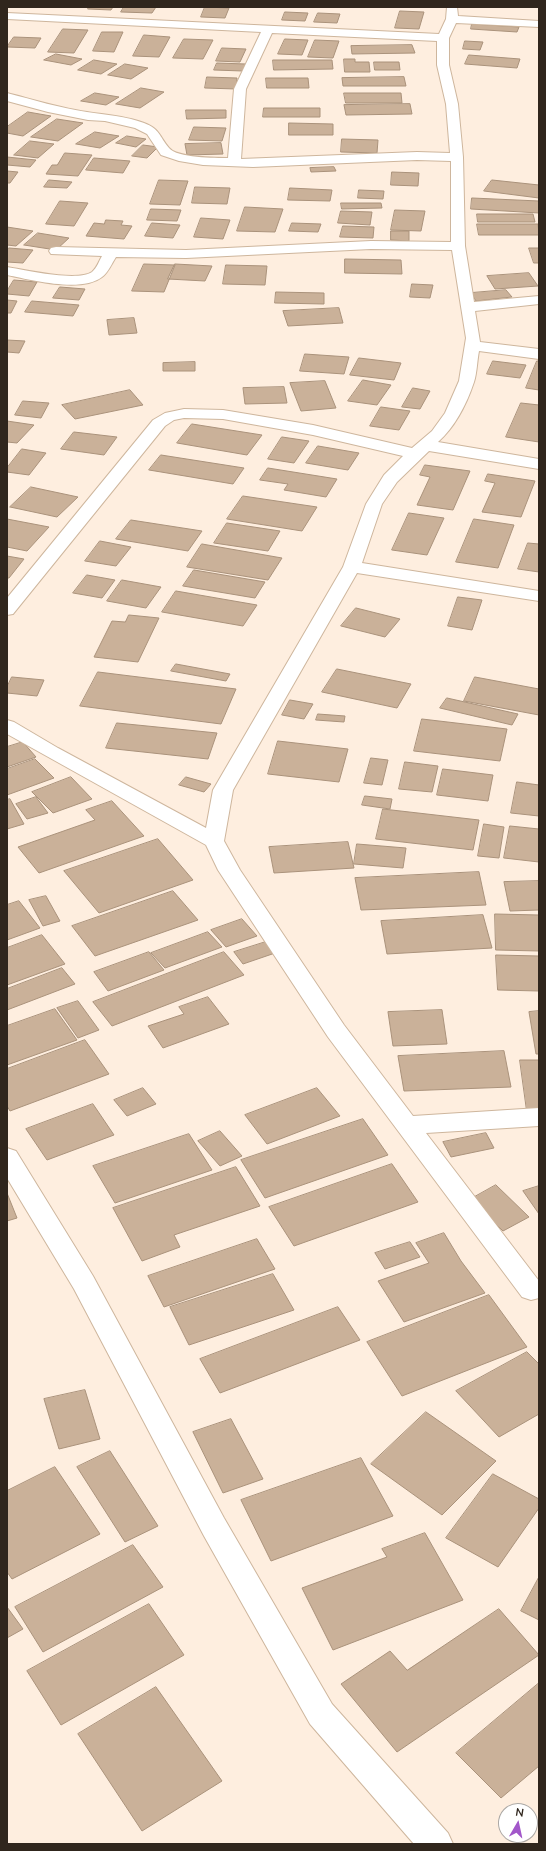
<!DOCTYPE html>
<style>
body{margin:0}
#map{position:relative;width:546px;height:1851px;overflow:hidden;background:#feeedf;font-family:Mulish,sans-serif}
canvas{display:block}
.frame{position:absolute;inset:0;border:8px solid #30261d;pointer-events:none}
.north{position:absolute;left:498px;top:1803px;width:40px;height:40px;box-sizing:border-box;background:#fff;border:1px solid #aca8a5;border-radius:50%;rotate:9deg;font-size:11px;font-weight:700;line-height:16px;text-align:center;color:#30261d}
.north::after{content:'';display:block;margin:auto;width:14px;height:18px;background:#a257ca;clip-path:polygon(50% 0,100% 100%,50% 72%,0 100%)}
</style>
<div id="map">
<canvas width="546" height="1851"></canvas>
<div class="frame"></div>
<div class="north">N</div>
</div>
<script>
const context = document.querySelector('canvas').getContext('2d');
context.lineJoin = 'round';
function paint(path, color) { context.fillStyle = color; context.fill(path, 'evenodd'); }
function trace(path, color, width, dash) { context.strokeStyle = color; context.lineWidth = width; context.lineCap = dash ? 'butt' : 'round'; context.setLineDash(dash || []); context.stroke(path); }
const building = new Path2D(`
 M89 7H113L111 10 88 9Z
 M124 7H156L152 13 121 12Z
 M205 7 229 8 225 18 201 17Z
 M400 11 424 12 419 29 395 28Z
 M285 12 308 13 305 21 282 20Z
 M318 13 340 14 337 23 314 22Z
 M472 24 519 27 517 32 471 29Z
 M63 29 88 30 74 53 48 52Z
 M102 32H123L114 52 93 51Z
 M144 35 170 37 159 57 133 56Z
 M14 37 41 38 35 48 7 47Z
 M184 39 213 40 203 59 173 58Z
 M285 39 308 40 302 55 278 54Z
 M315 40 339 41 333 58 308 57Z
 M465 41 483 42 480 50 463 49Z
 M412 45 415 53 352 54 351 46Z
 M222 48 246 49 240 62 216 61Z
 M56 54 82 59 71 65 44 60Z
 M469 55 520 59 517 68 465 64Z
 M344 59H355V62H369L370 72H345Z
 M94 60 117 64 101 74 78 70Z
 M273 60H332L333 69 274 70Z
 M374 62H399L400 70H375Z
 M217 63 246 64 243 71 214 70Z
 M125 64 148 68 131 79 108 75Z
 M207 77 237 78 236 89 205 88Z
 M404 77 406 86H343L342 78Z
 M266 78H308L309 88H267Z
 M141 88 164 92 140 108 116 104Z
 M95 93 119 97 106 105 81 101Z
 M344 93H401L402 103H346Z
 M410 104 412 114 346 115 344 105Z
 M264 108H320V117H263Z
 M186 110H226V118L187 119Z
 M28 112 51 116 23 136 7 133V127Z
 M57 119 83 123 58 141 31 137Z
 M289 123 333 124V135H289Z
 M194 127 226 128 222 141 189 140Z
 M95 132 119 136 100 148 76 144Z
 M127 136 146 139 136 147 116 143Z
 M342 139 378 140 377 153 341 152Z
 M30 141 54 144 38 158 14 155Z
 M221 143 223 154 187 155 185 144Z
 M143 145 158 147 147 158 132 156Z
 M65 153 92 155 78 176 46 174 52 165H57Z
 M7 157 36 160 30 167 7 165Z
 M94 158 130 161 123 173 86 170Z
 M334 167 336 171 311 172 310 168Z
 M7 171 18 172 10 183H7Z
 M392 172 419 173 418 186 391 185Z
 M49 180 72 182 67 188 44 187Z
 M159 180 188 181 180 205 150 204Z
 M492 180 539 185V198L484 191Z
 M195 187 230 188 227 204 192 203Z
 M290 188 332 190 330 201 288 200Z
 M359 190 384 191 383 199 358 198Z
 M472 198 539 201V213L471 209Z
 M60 201 88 203 74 226 46 224Z
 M341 203H381L382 208 342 209Z
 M245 207 283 209 275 232 237 231Z
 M151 209 181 210 177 221 147 220Z
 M395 210 425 211 421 231 391 230Z
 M341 211 372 212 370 225 338 223Z
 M477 214H533L535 222H478Z
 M201 218 230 220 223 239 194 237Z
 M106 220 123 221 121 225 132 226 124 239 86 236 94 223 104 224Z
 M152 223 180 225 173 238 145 236Z
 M292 223 321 224 318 232 289 231Z
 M477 224H538L539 235H479Z
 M343 226 374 227 373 238 340 237Z
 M7 227 33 231 16 246 7 245Z
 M391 231H409V241L391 240Z
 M38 233 69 238 56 250 24 245Z
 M9 248 33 250 23 263 7 262V251Z
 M529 248H539V263H534Z
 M345 259 401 260 402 274 345 273Z
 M144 264 175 265 164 292 132 291Z
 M175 264 212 266 205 281 168 279Z
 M226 265 267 266 265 285 223 284Z
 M529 273 538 286 495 289 487 276Z
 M14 280 37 282 29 296 7 294V291Z
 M412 284 433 285 430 298 410 297Z
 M60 287 85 289 79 300 53 298Z
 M506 290 512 297 476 301 471 293Z
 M276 292 324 293V304L275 303Z
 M7 300 17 301 11 313H7Z
 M32 301 79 305 73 316 25 312Z
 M339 308 343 323 288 326 283 311Z
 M134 318 137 333 109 335 107 320Z
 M7 340 25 341 19 353 7 352Z
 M305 354 349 357 344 374 300 371Z
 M359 358 401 363 394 380 350 375Z
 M493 361 526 365 520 378 487 374Z
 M537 361H539V390L526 388Z
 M195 362V371H163V363Z
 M363 380 391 385 377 405 348 401Z
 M325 381 336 408 301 411 290 383Z
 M284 387 287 403 245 404 243 388Z
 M413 388 430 391 420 409 402 407Z
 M130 390 143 405 75 419 62 405Z
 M23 401 49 403 41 418 15 415Z
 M521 403 539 405V442L506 437Z
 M381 407 410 411 399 430 370 426Z
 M7 421 34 425 17 443 7 442Z
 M192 424 262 435 247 455 177 443Z
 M74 432 117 437 104 455 61 449Z
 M282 437 309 441 294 463 268 459Z
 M318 446 359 453 348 470 306 463Z
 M22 449 46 453 29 475 7 472V468Z
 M161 455 244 468 233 484 149 470Z
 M425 465 470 471 453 510 417 505 430 477 420 475Z
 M268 468 337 479 326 497 284 490 288 484 260 480Z
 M488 474 535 481 521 517 482 512 495 483 485 481Z
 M31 487 78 497 57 517 10 507Z
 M243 496 317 507 302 531 227 519Z
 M409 513 444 518 427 555 392 550Z
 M7 519 49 527 27 551 7 547Z
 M474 519 514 525 498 568 456 562Z
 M131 520 202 531 188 551 116 539Z
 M227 523 280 531 268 551 214 543Z
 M100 541 131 547 116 566 85 561Z
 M528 543 539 544V572L518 569Z
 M202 544 282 558 268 580 187 567Z
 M7 556 24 559 9 578H7Z
 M194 570 265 582 255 598 183 586Z
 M87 575 115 580 102 598 73 593Z
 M122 580 161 587 146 608 107 601Z
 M176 591 257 605 243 626 162 612Z
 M458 597 482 600 472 630 448 626Z
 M356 608 400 619 385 637 341 626Z
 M129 615 159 618 138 662 94 657 112 621 125 622Z
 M176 664 230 674 226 681 171 671Z
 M337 669 411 684 397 708 322 692Z
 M98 672 236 689 221 724 80 706Z
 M12 677 44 680 37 696 7 693V687Z
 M475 677 539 689V715L464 701Z
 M447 698 518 714 512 725 440 708Z
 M290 700 313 704 304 719 282 715Z
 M318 714 345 716 344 722 316 720Z
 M422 719 507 729 500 761 414 751Z
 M117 723 217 733 208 759 106 748Z
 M278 741 348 749 339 782 268 774Z
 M23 742 36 757 7 767V747Z
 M371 758 388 760 382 785 364 783Z
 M35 759 54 778 7 795V769Z
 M405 762 438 766 432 792 399 789Z
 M443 769 493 775 488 801 437 795Z
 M71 777 92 799 53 813 32 792Z
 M186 777 211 784 204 792 179 785Z
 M517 782 539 785V816L511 813Z
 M365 796 392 799 390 809 362 805Z
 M36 797 48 813 27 819 16 804Z
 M10 799 24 824 7 829V800Z
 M112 801 144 836 39 873 18 847 95 820 86 810Z
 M383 809 479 820 473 850 376 839Z
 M484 824 504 827 499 858 478 856Z
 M510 826 539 829V862L504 858Z
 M158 839 193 880 99 913 64 871Z
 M348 842 354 868 274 873 269 847Z
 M357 844 406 848 403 868 354 864Z
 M479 872 486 905 361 910 355 878Z
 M539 881V910L510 911 504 882Z
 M173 891 198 920 95 956 72 926Z
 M46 896 60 921 43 926 29 900Z
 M19 901 40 928 7 940V905Z
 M495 914 539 915V951L496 950Z
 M483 915 492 948 387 954 381 921Z
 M242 919 257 936 226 947 211 930Z
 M208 932 222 947 165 968 151 953Z
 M42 935 65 964 7 985V948Z
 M272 940 281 951 243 964 234 952Z
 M149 952 164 970 108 991 94 972Z
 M224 952 244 975 112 1026 93 1002Z
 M496 955 539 956V991L498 990Z
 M62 968 75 984 7 1010V989Z
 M208 997 229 1024 163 1048 148 1026 184 1014 179 1007Z
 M78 1001 99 1030 78 1038 57 1008Z
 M55 1009 77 1040 7 1065V1026Z
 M442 1010 447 1044 393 1046 388 1012Z
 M539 1011V1054H536L529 1012Z
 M85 1040 109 1074 10 1111 7 1106V1069Z
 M504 1051 511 1087 404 1091 398 1056Z
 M520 1060H539V1111H527Z
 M143 1088 156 1104 127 1116 114 1100Z
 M317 1088 340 1116 267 1144 245 1115Z
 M93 1104 114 1135 47 1160 26 1129Z
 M363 1119 388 1155 265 1198 241 1160Z
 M220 1131 242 1156 220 1166 198 1141Z
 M486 1133 494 1148 451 1157 443 1142Z
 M189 1134 212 1170 115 1203 93 1166Z
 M392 1164 418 1202 294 1246 269 1207Z
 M236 1167 260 1206 174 1235 180 1247 142 1261 113 1208Z
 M496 1185 529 1217 503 1231 471 1199Z
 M539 1186V1214L523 1191Z
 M7 1193 17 1218 7 1221Z
 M444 1233 461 1261 485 1293 404 1322 378 1281 429 1263 416 1243Z
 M257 1239 275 1269 164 1307 148 1276Z
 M410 1242 420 1257 385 1269 375 1253Z
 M273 1274 294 1310 189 1345 170 1307Z
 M489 1295 527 1347 402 1396 367 1342Z
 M338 1307 360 1340 220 1393 200 1359Z
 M527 1352 539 1364V1414L499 1437 456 1391Z
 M85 1390 100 1439 59 1449 44 1399Z
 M426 1412 496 1461 442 1515 371 1464Z
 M231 1419 263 1479 223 1493 193 1432Z
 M110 1451 158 1526 125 1542 77 1467Z
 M361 1458 393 1516 271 1561 241 1500Z
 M55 1467 100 1534 12 1579 7 1572V1491Z
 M493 1474 539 1499V1508L498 1567 446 1538Z
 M425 1533 463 1600 333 1650 302 1588 387 1557 382 1549Z
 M133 1545 163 1587 43 1652 15 1607Z
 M539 1577V1620L521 1611Z
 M149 1604 184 1655 61 1725 27 1671Z
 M7 1607 23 1629 7 1638Z
 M499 1609 539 1655 397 1752 341 1684 390 1651 407 1670Z
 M539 1683V1766L501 1798 456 1753Z
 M156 1687 222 1781 142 1831 78 1734Z`);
paint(building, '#cab199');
trace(building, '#aa927b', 1);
const street = new Path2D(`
 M447 7H457L458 16 539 21V27L456 23 449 38V65L458 104 463 157 465 246 474 302 539 296V304L475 311 480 342 539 349V359L479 351C477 361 477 373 474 382 467 403 455 427 438 442L539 459V469L429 451 397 482 382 504 362 563 539 591V601L357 573 233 790 224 841 240 870 344 1025 413 1116 539 1108V1126L426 1133 539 1281V1298L531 1300 522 1297 328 1037 218 870 206 845 7 734V720L14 722 58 748 206 828 213 790 343 567 366 504 384 475 403 456 313 435 223 419 184 418 174 420 165 426 13 614 7 615V598L153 420 165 413 184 409 223 410 313 425 412 448 432 431 445 413 459 381 466 338 452 250 371 249 186 258 116 257C112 263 108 273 102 277 82 293 31 280 7 275V267C25 270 77 282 92 272 97 268 99 261 102 256L51 254 49 251 51 248 56 247 186 250 371 241 451 242V161L417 160 253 167 203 165 179 161 161 155 147 134 135 128 105 121 88 120 48 112 7 101V93C34 100 60 108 87 112 106 115 126 116 144 123 160 129 159 136 169 148 177 158 215 158 228 158L234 89 261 32 7 19V13L439 34 446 19ZM272 33 437 41V65L446 104 450 153 417 152 241 159 246 89Z
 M7 1148 16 1151 93 1276 224 1518 332 1704 448 1833 453 1844H414L310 1724 204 1536 74 1289 7 1178Z`);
trace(street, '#ceb69d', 2);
paint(street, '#fff');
</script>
